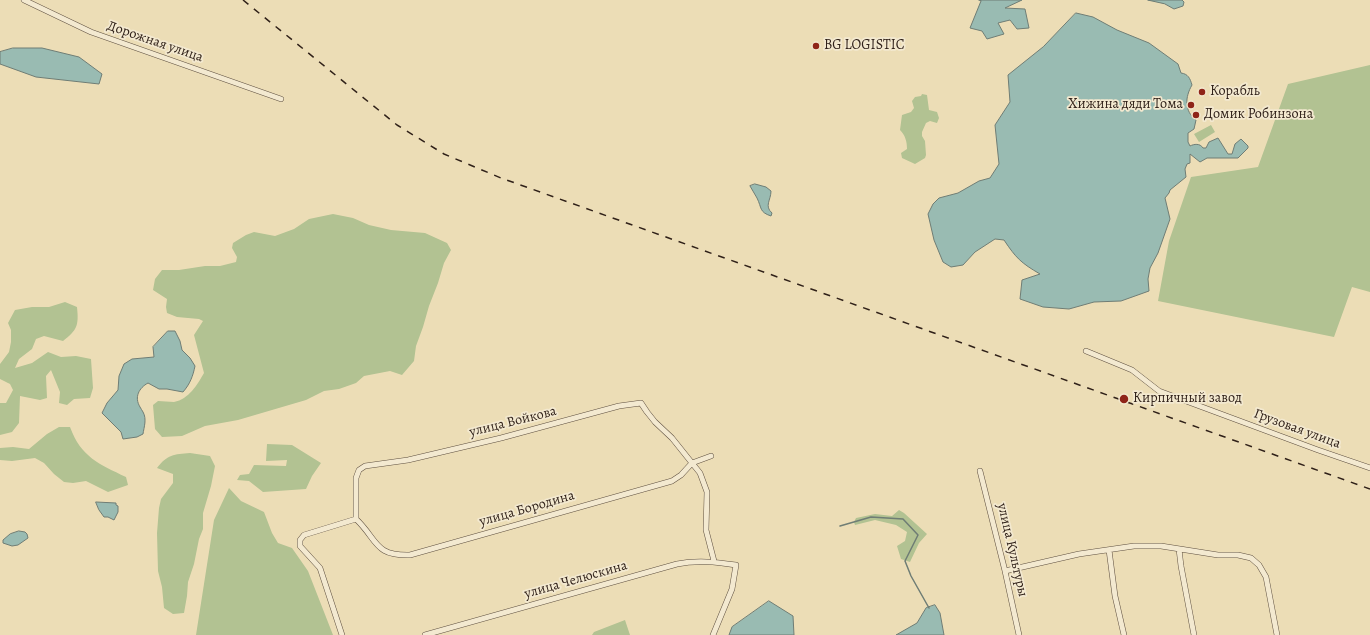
<!DOCTYPE html>
<meta charset="utf-8">
<style>
body{margin:0}
canvas{display:block;background:#ecddb6}
</style>
<canvas width="1370" height="635"></canvas>
<script>
const context = document.querySelector('canvas').getContext('2d');
context.lineJoin = 'round';
function paint(path, color) { context.fillStyle = color; context.fill(path, 'evenodd'); }
function trace(path, color, width, dash) { context.strokeStyle = color; context.lineWidth = width; context.lineCap = dash ? 'butt' : 'round'; context.setLineDash(dash || []); context.stroke(path); }
function drawText(font, color, halo, rows, align = 'center') {
  context.font = font + ' Alegreya,serif'; context.lineWidth = 3.5; context.setLineDash([]); context.textBaseline = 'middle'; context.strokeStyle = halo; context.fillStyle = color; for (const [text, x, y, turn = 0] of rows) {
    context.save(); context.translate(x, y); context.rotate((+turn || 0) * Math.PI / 180); context.textAlign = isNaN(turn) ? turn : align; if (halo) context.strokeText(text, 0, 0); context.fillText(text, 0, 0); context.restore();
  }
}
paint(new Path2D(`
 M1370 65V292L1352 287 1334 337 1158 301 1169 241 1191 177 1258 167 1288 84Z
 M922 94 927 95 929 110 937 112 939 118 937 123 930 121 926 123 922 132V136L925 141 926 155 925 158 915 164 902 158 901 153 907 149C907 141 905 135 900 130L902 115 911 112 914 108 912 101 915 97 921 96Z
 M1211 125 1215 132 1199 142 1194 134Z
 M333 214 353 218 369 225 391 230 425 233 447 243 451 250 444 263 438 283 429 306 423 327 416 346 414 361 402 375 390 371 364 376 356 383 339 389 324 391 306 400 238 420 205 426 182 436 162 437 155 429 153 405 158 401C163 401 169 402 174 402 189 399 197 385 204 373L194 335 203 321 199 319 177 317 167 313 166 307 167 299 153 290 155 279 162 270H179L205 266H220L236 262 237 257 232 248 233 243 246 235 254 232 275 236 294 229 309 219Z
 M65 302 77 307C79 326 77 330 63 341L44 336 36 339 32 349 19 359 15 368 32 363 48 352 61 357 76 356 91 359 93 388 90 398 74 399 67 405 59 403 60 392 51 370 46 376 47 398 40 400 20 396 19 423 12 432 0 435V403H6L13 390 10 384 0 379V364L9 352 11 342V330L8 323 15 310 32 307H49Z
 M59 427H70C81 457 99 464 126 477L128 485 108 492 86 481 73 483 64 482 54 474 44 463 35 458 12 461 0 460V448L13 447 29 449 47 434Z
 M267 444 292 445 321 463 312 476 306 489 263 492 249 481 237 480 240 475 249 474 254 465 286 466 287 460 266 461Z
 M190 453 210 456 215 466 211 486 203 513V529L199 539 194 564 188 582 187 596 184 613 173 614 164 608 162 587 158 571 157 533 159 508 161 499 173 483V474L157 468C167 455 174 454 190 453Z
 M229 488 241 501 264 512 272 533 278 543 292 548 308 571 333 635H196L214 520Z
 M899 510 904 513 927 534 919 543 910 562 901 559 897 546 905 541 907 532 896 525 875 520 855 525 854 522 856 518 875 514 892 516Z
 M625 620 630 635H592L594 632Z`), '#b2c292');
const water = new Path2D(`
 M979 0H1022L1005 8 1025 9 1029 28 1017 29 1010 20 998 23 1004 34 987 39 982 31 970 28 981 1Z
 M1148 0H1182L1184 2 1183 6 1174 9 1165 4Z
 M1076 13 1093 17 1117 30 1149 43 1178 64 1181 73C1188 74 1190 78 1192 85 1185 97 1184 111 1196 120L1194 129 1188 133V142L1190 146C1194 144 1200 143 1203 148H1206L1209 142 1218 138 1228 154H1232L1235 144 1241 139 1248 146V148L1238 158H1207L1200 162 1190 154V163L1187 164 1185 169 1186 177 1170 190 1169 193 1165 198 1170 219 1158 253 1150 268 1148 279 1149 291 1121 301 1094 302 1069 309 1043 307 1020 299 1022 280 1040 274C1021 263 1016 258 1004 240L995 239 975 252 963 265 951 267 943 262 934 240 928 214 933 204 939 198 958 193 979 181 990 178 999 164 995 125 1010 102 1008 75 1043 47Z
 M13 48H42L79 57 102 74 99 84 36 77 0 64V52Z
 M755 184 766 187 771 191C771 200 764 206 772 213L771 216C759 212 762 208 757 198 755 194 752 190 750 186Z
 M168 331H175L180 341 182 350 190 358 195 366C193 376 190 384 183 392L167 389H159L148 383C139 388 134 397 140 407 141 409 142 410 143 412 147 419 144 427 143 434L137 437 123 439 121 432 102 413 107 403 118 390 119 376 124 364 132 359 154 357 153 347Z
 M96 502 116 503V505L118 506V512L114 520 108 517H104L99 510Z
 M19 531 25 532 27 534 28 538 18 545 12 546 3 543V540L10 534Z
 M769 601 793 616 794 635H729L732 627Z
 M935 605 940 613 944 635H896L917 623 926 608Z`);
paint(water, '#99bbb2');
trace(water, '#6f7d75', 1);
trace(new Path2D(`
 M840 526 871 517 903 519 918 535 905 561 911 576 929 608`), '#6f7d75', 1.5);
const street = new Path2D(`
 M24 0 91 32 281 99
 M1086 351 1132 370 1159 391 1318 450 1370 468
 M980 471 1005 571 1019 635
 M356 519C378 540 374 556 410 555L672 481 681 475 692 463 711 456
 M1179 549 1181 566 1194 635
 M1109 550 1115 596 1124 635
 M1005 571 1079 554 1134 546H1161L1218 555H1238L1251 558 1259 565 1266 577 1277 635
 M342 635 320 568 300 546V540L304 535 356 519V478L359 470 365 466 408 460 501 438 619 406 641 403 647 412 655 422 672 438 700 473 707 492 706 530 714 561
 M425 635 677 564C697 560 716 562 736 565L732 589 713 635`);
trace(street, '#5f5040', 6);
trace(street, '#f3e9d0', 5);
trace(new Path2D(`
 M243 0 397 125 444 154 501 178 1370 489`), '#302119', 1.5, [7, 7]);
for (const [x, y, r, color] of [
 [816,46,4,"#8f2418"],
 [1202,92,4,"#8f2418"],
 [1191,105,4,"#8f2418"],
 [1196,115,4,"#8f2418"],
 [1124,399,5,"#8f2418"]
]) { const dot = new Path2D(); dot.arc(x, y, r, 0, 2 * Math.PI); context.fillStyle = color; context.fill(dot); trace(dot, '#f3e9d0', 1.5); }
drawText('14px', '#302119', '#f3e9d0', [
 ["Дорожная улица",155,42,19],
 ["улица Войкова",513,422,-14],
 ["Грузовая улица",1297,429,20],
 ["улица Бородина",527,509,-16],
 ["улица Культуры",1012,550,77],
 ["улица Челюскина",576,580,-16]
]);
drawText('14px', '#302119', '#f3e9d0', [
 ["BG LOGISTIC",824,46],
 ["Корабль",1210,92],
 ["Хижина дяди Тома",1183,105,"right"],
 ["Домик Робинзона",1204,115],
 ["Кирпичный завод",1133,399]
], 'left');
</script>
